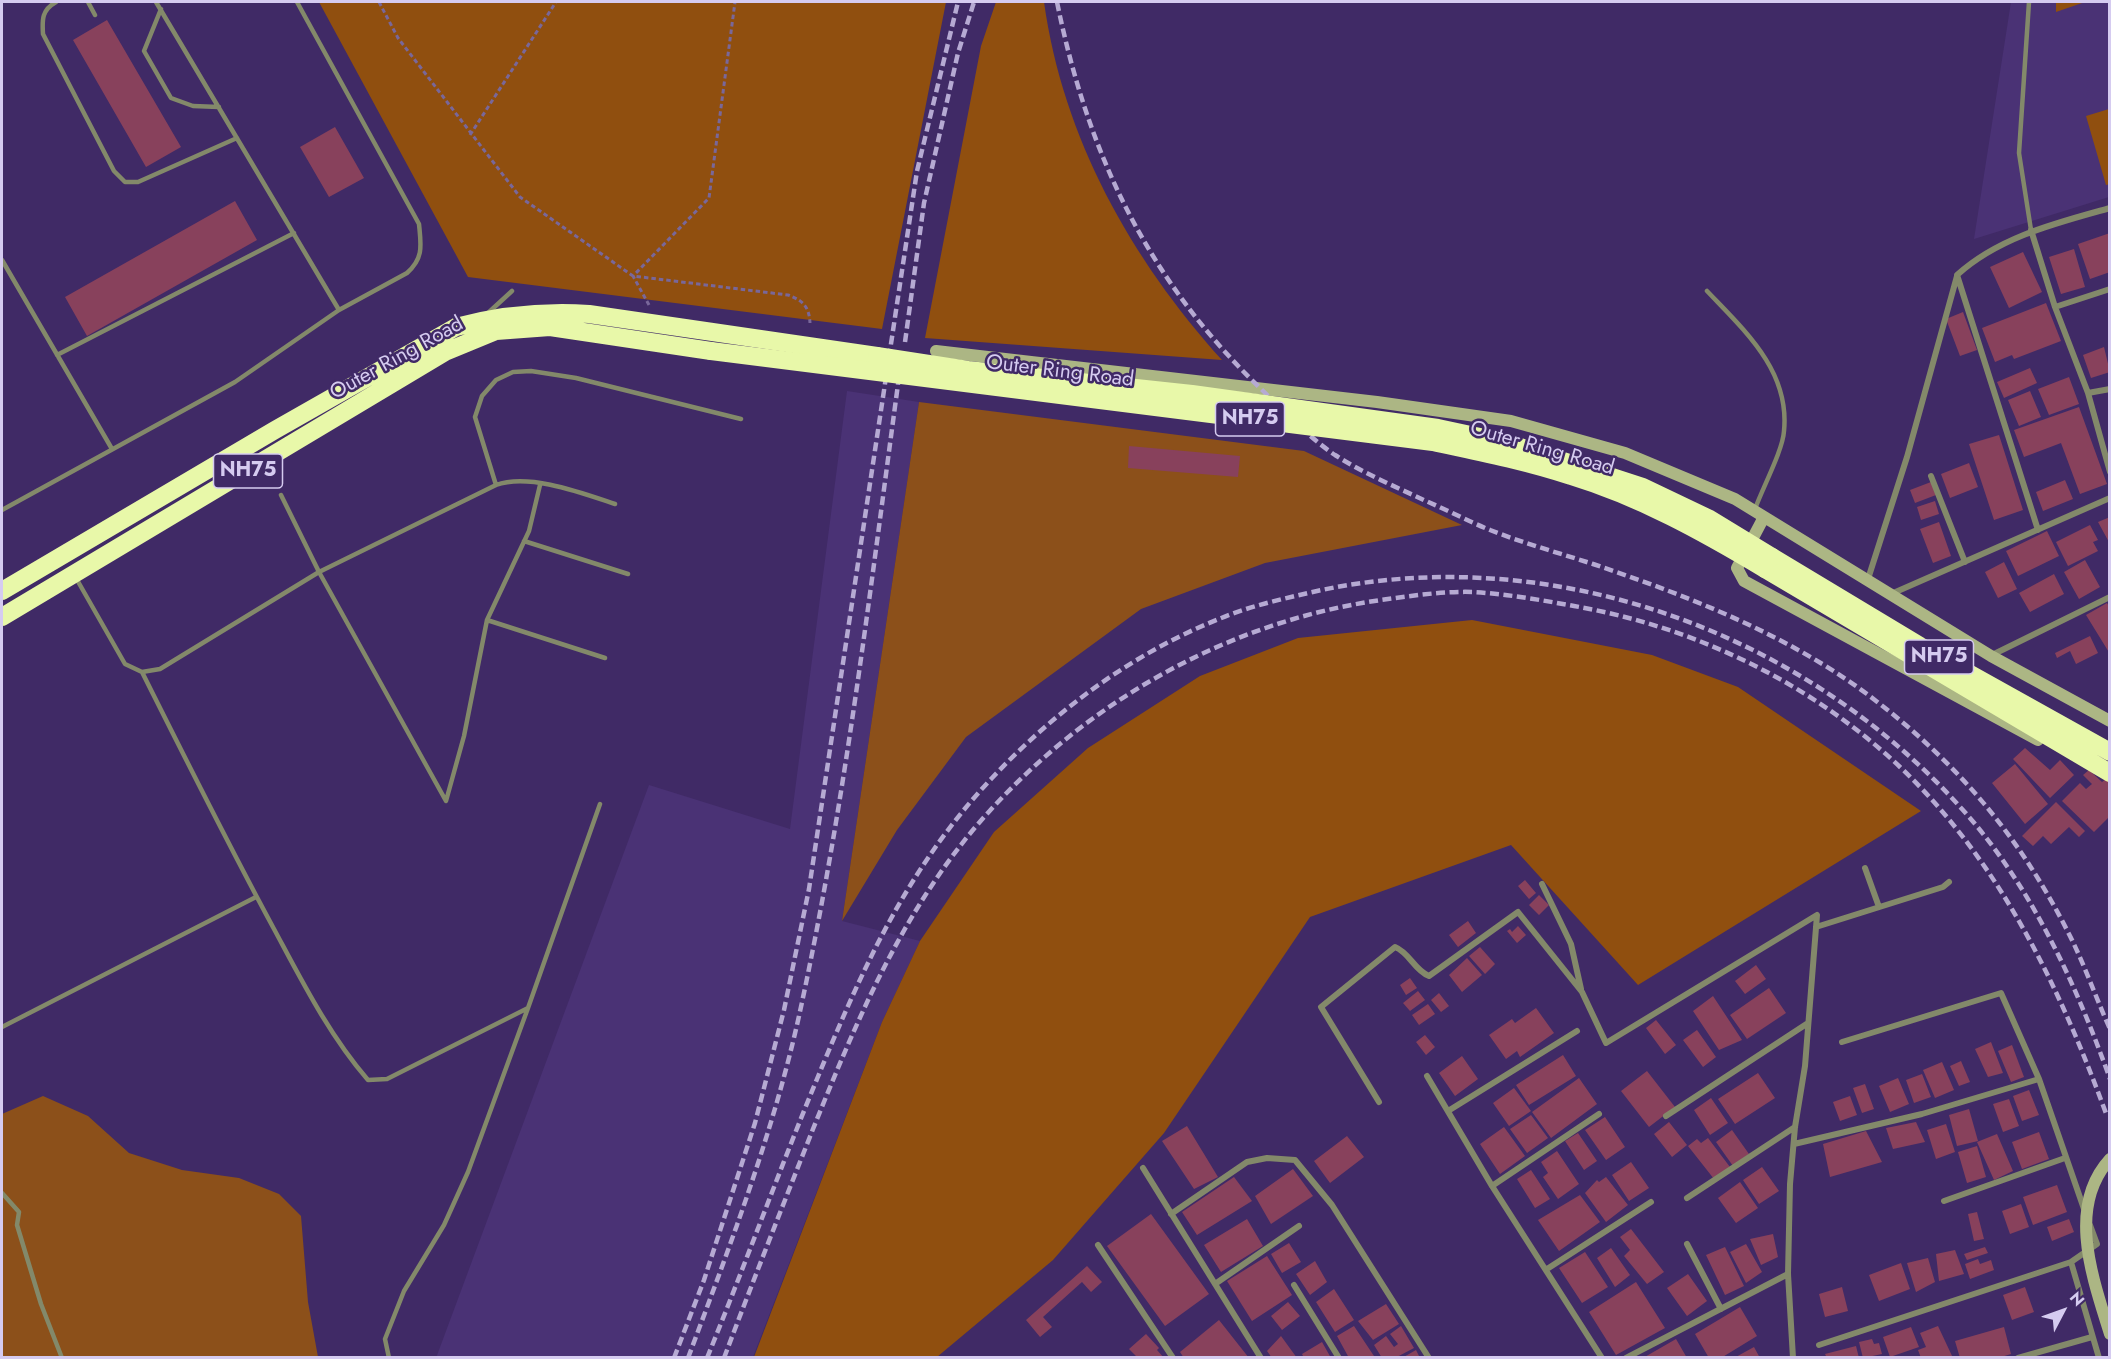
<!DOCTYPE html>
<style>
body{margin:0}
#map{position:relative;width:2111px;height:1359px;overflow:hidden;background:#402a66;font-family:Jost,sans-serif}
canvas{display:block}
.frame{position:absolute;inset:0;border:3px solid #d5cbf0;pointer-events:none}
.north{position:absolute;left:2033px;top:1281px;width:60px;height:60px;-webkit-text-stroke:4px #402a66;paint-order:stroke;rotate:49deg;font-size:16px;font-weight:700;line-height:24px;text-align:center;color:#d5cbf0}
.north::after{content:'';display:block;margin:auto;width:21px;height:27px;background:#d5cbf0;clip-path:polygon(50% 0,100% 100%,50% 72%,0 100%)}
</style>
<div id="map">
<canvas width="2111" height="1359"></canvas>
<div class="frame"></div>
<div class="north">N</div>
</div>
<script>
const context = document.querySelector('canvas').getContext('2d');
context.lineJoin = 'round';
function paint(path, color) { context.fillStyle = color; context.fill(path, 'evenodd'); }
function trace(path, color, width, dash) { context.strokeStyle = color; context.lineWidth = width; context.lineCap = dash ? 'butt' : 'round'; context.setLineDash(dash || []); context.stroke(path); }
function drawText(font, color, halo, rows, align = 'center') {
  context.font = font + ' Jost,sans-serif'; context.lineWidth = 5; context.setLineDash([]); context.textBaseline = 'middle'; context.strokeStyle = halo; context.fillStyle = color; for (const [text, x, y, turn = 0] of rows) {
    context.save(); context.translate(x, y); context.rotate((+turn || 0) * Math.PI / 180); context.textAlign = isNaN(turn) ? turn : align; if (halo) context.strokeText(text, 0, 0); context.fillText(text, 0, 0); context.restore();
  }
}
paint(new Path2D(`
 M2011 2H2109V197L1974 239Z
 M847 391 919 402 842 921 920 941 882 1022 753 1357 436 1358 649 785 790 829Z`), '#4a3275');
paint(new Path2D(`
 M319 2H946L882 329 468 277Z
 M996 2H1044C1063 138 1131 259 1222 360L925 338 981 46Z
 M2056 2H2085L2056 12Z
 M2109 109 2110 184 2106 185 2086 116Z
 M1472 620 1652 655 1738 687 1921 811 1638 985 1511 845 1310 917 1164 1133 1053 1260 937 1357H754L882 1022 920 941 994 832 1088 748 1200 676 1298 638Z`), '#904f0f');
paint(new Path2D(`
 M919 402 1304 451 1462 525 1265 563 1141 609 966 737 897 830 842 921Z
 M43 1096 88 1116 129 1153 182 1170 239 1178 279 1194 301 1216 308 1302 318 1357H2V1114Z`), '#8c501a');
paint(new Path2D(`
 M107 20 181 147 146 167 73 40Z
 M335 127 364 178 329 197 300 147Z
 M235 201 257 240 87 336 65 297Z
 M2110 233V272L2090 279 2078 244Z
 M2074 249 2085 287 2061 294 2049 257Z
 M2023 252 2042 292 2009 308 1990 267Z
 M2046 303 2061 341 2014 359 2012 355 1995 362 1982 328Z
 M1963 312 1977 350 1960 356 1946 319Z
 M2104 347 2110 372 2091 378 2083 355Z
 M2030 368 2037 383 2004 398 1997 382Z
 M2069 377 2079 404 2049 415 2038 389Z
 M2030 391 2041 417 2019 426 2008 400Z
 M2079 407 2107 484 2080 494 2061 443 2024 457 2014 430Z
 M1999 435 2023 510 1994 520 1969 444Z
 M1129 446 1240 456 1238 477 1128 468Z
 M1969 463 1978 487 1950 498 1941 474Z
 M2065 480 2073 499 2043 511 2036 492Z
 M1931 482 1936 495 1915 503 1910 490Z
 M1935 501 1939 514 1921 520 1917 507Z
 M2110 517V544L2098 522Z
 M1939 522 1951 556 1933 563 1920 529Z
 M2090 525 2098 540 2093 542 2098 551 2068 566 2056 542Z
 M2047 531 2059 556 2018 576 2006 551Z
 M2085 560 2100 587 2079 599 2064 572Z
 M2004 562 2017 589 1998 598 1985 572Z
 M2054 574 2064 594 2030 612 2019 593Z
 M2107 603 2110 608V654L2086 615Z
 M2090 636 2098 653 2076 664 2070 651 2057 658 2055 653Z
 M2025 748 2050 770 2060 760 2074 775 2050 798 2013 759Z
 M2015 764 2048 804 2025 824 1992 783Z
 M2089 770 2102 782 2106 779 2110 783V816L2094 832 2062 801 2080 783 2086 789 2092 784 2083 775Z
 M2056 802 2085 831 2079 837 2069 827 2051 844 2043 836 2033 846 2022 836Z
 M1525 880 1536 893 1529 899 1518 886Z
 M1539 895 1549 905 1539 915 1529 905Z
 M1468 921 1476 933 1458 947 1449 935Z
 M1518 926 1526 935 1517 943 1507 931 1510 929 1512 932Z
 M1480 947 1495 964 1485 974 1469 956Z
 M1467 958 1482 975 1462 992 1449 975Z
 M1756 965 1766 979 1745 994 1735 981Z
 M1410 978 1417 988 1406 995 1400 985Z
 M1769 988 1786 1013 1747 1039 1730 1015Z
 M1418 991 1425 1000 1410 1011 1403 1003Z
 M1439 993 1449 1006 1441 1012 1431 1000Z
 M1713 996 1742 1040 1719 1050 1693 1011Z
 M1428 1004 1435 1014 1419 1025 1412 1015Z
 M1536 1008 1554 1033 1520 1057 1517 1051 1506 1059 1489 1035 1512 1019 1515 1023Z
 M1656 1020 1676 1045 1665 1054 1646 1028Z
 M1697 1030 1716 1057 1703 1067 1683 1040Z
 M1425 1035 1435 1047 1426 1055 1416 1042Z
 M1991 1042 2003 1073 1988 1077 1975 1049Z
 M2012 1045 2024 1077 2011 1082 1998 1051Z
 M1563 1055 1576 1076 1529 1105 1516 1085Z
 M1462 1056 1478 1079 1455 1096 1439 1073Z
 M1961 1061 1970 1082 1959 1086 1950 1066Z
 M1942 1062 1954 1090 1935 1098 1923 1070Z
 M1647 1071 1675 1107 1649 1127 1621 1091Z
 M1758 1073 1775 1098 1735 1124 1718 1099Z
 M1922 1074 1931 1097 1914 1103 1906 1080Z
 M1579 1078 1597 1104 1551 1138 1532 1112Z
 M1898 1078 1909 1104 1890 1112 1879 1086Z
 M1865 1084 1874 1109 1862 1113 1853 1088Z
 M1514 1088 1531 1111 1509 1126 1493 1103Z
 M2029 1090 2039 1115 2022 1121 2013 1096Z
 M1850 1096 1857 1115 1840 1121 1833 1102Z
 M1711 1098 1728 1123 1710 1135 1694 1110Z
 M2009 1099 2019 1126 2003 1132 1993 1104Z
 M1969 1109 1978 1141 1957 1146 1949 1115Z
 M1531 1115 1548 1138 1527 1153 1510 1129Z
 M1605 1117 1625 1147 1606 1160 1585 1130Z
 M1669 1122 1687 1145 1672 1157 1654 1134Z
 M1916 1122 1925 1142 1893 1149 1886 1128Z
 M1946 1124 1955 1152 1936 1159 1927 1130Z
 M1187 1126 1218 1177 1194 1189 1162 1141Z
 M1504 1127 1525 1156 1500 1174 1480 1144Z
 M1732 1130 1749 1154 1733 1166 1716 1142Z
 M1866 1131 1882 1162 1830 1177 1823 1144Z
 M2039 1132 2049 1159 2022 1169 2012 1142Z
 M1578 1133 1597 1161 1584 1170 1565 1141Z
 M1997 1134 2013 1171 1994 1180 1977 1142Z
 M1347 1136 1364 1157 1330 1183 1314 1161Z
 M1708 1138 1730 1167 1714 1179 1688 1146 1697 1139 1701 1143Z
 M1977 1146 1986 1177 1967 1183 1958 1152Z
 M1557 1151 1579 1184 1558 1199 1543 1177 1548 1173 1541 1162Z
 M1631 1162 1649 1188 1629 1201 1612 1175Z
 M1762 1167 1779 1191 1759 1204 1743 1180Z
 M1293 1169 1313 1196 1271 1224 1255 1196Z
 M1531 1170 1550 1199 1535 1208 1517 1179Z
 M1234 1177 1252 1201 1197 1235 1182 1212Z
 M1606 1177 1628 1205 1606 1222 1585 1193 1597 1180 1599 1182Z
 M1740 1182 1758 1208 1736 1223 1718 1198Z
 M2057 1185 2067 1212 2033 1225 2023 1197Z
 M1580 1195 1600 1222 1559 1251 1538 1220Z
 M2021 1204 2029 1227 2010 1234 2002 1211Z
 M1977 1212 1984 1239 1974 1241 1968 1214Z
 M1151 1214 1209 1294 1165 1326 1107 1246Z
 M1247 1219 1263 1246 1221 1272 1204 1245Z
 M2069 1219 2074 1232 2052 1241 2047 1227Z
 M1631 1229 1664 1272 1647 1284 1624 1256 1630 1250 1620 1237Z
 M1773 1234 1778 1257 1761 1265 1750 1239Z
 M1289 1243 1301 1262 1282 1273 1271 1254Z
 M1746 1244 1762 1272 1746 1283 1730 1252Z
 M1725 1247 1744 1286 1725 1295 1706 1255Z
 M1985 1247 1988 1253 1967 1260 1964 1254Z
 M1611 1248 1630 1275 1615 1287 1597 1258Z
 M1955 1250 1964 1274 1939 1281 1936 1254Z
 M1585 1252 1608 1287 1582 1303 1559 1268Z
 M1267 1256 1292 1295 1252 1321 1227 1281Z
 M1928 1258 1935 1282 1916 1292 1907 1263Z
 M1978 1259 1980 1264 1991 1260 1994 1270 1970 1279 1965 1264Z
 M1315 1261 1327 1282 1310 1295 1296 1274Z
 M1901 1263 1910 1289 1879 1301 1869 1275Z
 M1087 1266 1102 1282 1091 1292 1082 1282 1043 1317 1052 1327 1040 1337 1026 1320Z
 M1688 1274 1707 1301 1687 1316 1667 1288Z
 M1636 1282 1665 1328 1616 1355 1589 1312Z
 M1842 1287 1848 1311 1825 1317 1819 1294Z
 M2025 1287 2034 1312 2012 1320 2003 1295Z
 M1334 1289 1354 1320 1335 1332 1316 1302Z
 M1288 1302 1300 1316 1282 1330 1271 1316Z
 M1386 1304 1399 1324 1373 1340 1358 1321Z
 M1740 1307 1757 1336 1721 1358H1709L1695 1334Z
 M1219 1320 1249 1358H1184L1180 1352Z
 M1354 1326 1374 1356 1373 1358H1349L1337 1336Z
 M1401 1326 1414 1348 1395 1358H1382L1374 1345 1386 1336 1394 1347 1398 1344 1390 1334Z
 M1938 1326 1953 1358H1921L1918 1350 1926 1347 1920 1333Z
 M1911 1327 1919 1347 1890 1357 1883 1337Z
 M2004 1327 2011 1354 1998 1358H1960L1955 1341Z
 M1146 1334 1159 1348 1157 1350 1164 1358H1138L1129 1349Z
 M1281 1336 1297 1358H1272L1267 1351Z
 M1676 1339 1687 1358H1643Z
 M1872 1339 1874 1344 1879 1343 1882 1354 1863 1358 1859 1342Z
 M1322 1342 1331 1358H1304L1302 1354Z
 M1856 1346 1859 1358H1827L1825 1354Z
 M1754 1347 1760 1358H1734Z
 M1416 1350 1420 1358H1402Z`), '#88415c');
trace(new Path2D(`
 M379 2 398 38 520 197 633 276 788 295C804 301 809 307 810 323
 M470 135 556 2
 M649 305 633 276 709 198 735 2`), '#79679a', 3, [4.5, 3]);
trace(new Path2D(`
 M56 2C42 10 42 19 43 34L114 171 125 182H138L237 138
 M88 2 95 15
 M156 2 339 310
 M2029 2 2019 153 2031 230
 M161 9 144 51 171 98 193 106 219 107
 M2 260 112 449
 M1707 291C1745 331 1790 371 1784 431 1783 450 1762 489 1755 509
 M488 313 512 291
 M57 355 294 233
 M496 485 475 417 482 396 496 380 513 372 531 371 576 378 741 419
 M281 495 319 572 446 801 464 736 487 620 529 531 540 485
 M2 510 235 382 339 310 407 273C424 258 421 245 419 224L297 2
 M524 541 628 574
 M76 578 125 664 142 672 160 669 319 572 496 485C529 473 582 493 615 504
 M487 620 605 658
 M142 672C185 758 228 844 274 929 302 981 329 1035 368 1080L387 1079 528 1008 600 804
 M2 1027 256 897
 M2 1193 19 1212 17 1225 41 1304 62 1358
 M389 1358 385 1339 404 1291 444 1225 468 1172 528 1008`), '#83896a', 4.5);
trace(new Path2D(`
 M2031 230 2055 307 2088 393 2110 472
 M2055 307 2110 289
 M2088 393 2110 389
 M1931 476 1965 562
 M2038 530 1957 275C1999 237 2056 223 2110 208
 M1868 579 1907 457 1957 276
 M1891 594 2110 498
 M1992 655 2110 597
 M1865 868 1879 907
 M1542 884 1571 944 1581 989
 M1816 927 1943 887 1949 882
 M1842 1042 2001 993 2039 1079 2084 1209
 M1427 1076 1492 1186 1602 1358
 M1379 1102 1321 1007 1395 947C1410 953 1414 970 1429 976L1518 912 1582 992 1606 1043 1817 915 1805 1066 1795 1127 1790 1184 1788 1274 1793 1358
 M1448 1111 1577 1031
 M1666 1116 1808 1023
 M1794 1144 1922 1114 2039 1079
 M1143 1168 1261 1358
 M1492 1186 1599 1114
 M1687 1198 1795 1127
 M1944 1201 2065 1158
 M1171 1214 1247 1162 1267 1158 1295 1160 1332 1205 1429 1358
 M1687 1244 1721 1309
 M1098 1245 1173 1358
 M2071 1262 2097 1244 2090 1225
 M1547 1269 1651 1202
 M1215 1284 1299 1226
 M1294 1285 1339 1358
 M1819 1345 2071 1262 2099 1358
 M1626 1358 1788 1274
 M2018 1358 2092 1337`), '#83896a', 6);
trace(new Path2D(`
 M936 351 1377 402 1511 421 1625 453 1735 499 1991 656 2110 721
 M1764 517 1737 568 1744 581 2038 740`), '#acb684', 12);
trace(new Path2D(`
 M1772 557 1920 646 2110 752
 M1765 569 2110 773
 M2 591 275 430 456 327C501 315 543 311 589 314L877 356
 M2 617 445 352 496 331 550 327 711 351`), '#e8f8a9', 18);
trace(new Path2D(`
 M1057 2C1088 154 1147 279 1260 388 1284 411 1307 436 1335 455 1363 473 1396 487 1426 501 1447 510 1468 521 1490 530 1523 543 1559 553 1593 564 1688 596 1786 634 1867 694 1956 761 2020 836 2070 936 2085 966 2096 998 2110 1029
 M905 342 924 203 958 53 974 2
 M674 1358 704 1280 755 1123 784 1010 809 889 917 171 958 2
 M688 1358C730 1246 773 1133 799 1016 845 806 870 590 899 377
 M707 1358C745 1265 779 1171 817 1079 863 967 908 867 992 778 1055 711 1133 653 1219 619 1247 607 1278 600 1308 593 1545 538 1801 629 1962 809 2031 885 2076 984 2110 1079
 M724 1358C753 1281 783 1205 813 1129 857 1020 901 914 978 824 1081 705 1225 622 1381 600 1411 596 1442 591 1473 592 1507 594 1541 600 1574 606 1695 627 1811 683 1900 767 2001 863 2060 988 2107 1116`), '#b6aad3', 4.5, [9, 4.5]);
trace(new Path2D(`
 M2110 1159C2066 1207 2093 1279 2110 1334`), '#acb684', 12);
trace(new Path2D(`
 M711 351 1433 442C1479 452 1526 461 1571 476 1640 497 1703 532 1765 569
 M877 356 968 370 1192 394 1438 428 1508 443 1643 487 1708 518 1772 557`), '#e8f8a9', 18);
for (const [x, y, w] of [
 [1250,419,69],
 [248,471,69],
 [1939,657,69]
]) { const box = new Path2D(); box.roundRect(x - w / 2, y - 17, w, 34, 4.5); context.fillStyle = '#402a66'; context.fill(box); trace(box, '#d5cbf0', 1.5); }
drawText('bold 20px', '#d5cbf0', null, [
 ["NH75",1250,419],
 ["NH75",248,471],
 ["NH75",1939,657]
]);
drawText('21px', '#d5cbf0', '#402a66', [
 ["Outer Ring Road",397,359,-29],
 ["Outer Ring Road",1060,372,7],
 ["Outer Ring Road",1542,449,16]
]);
</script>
